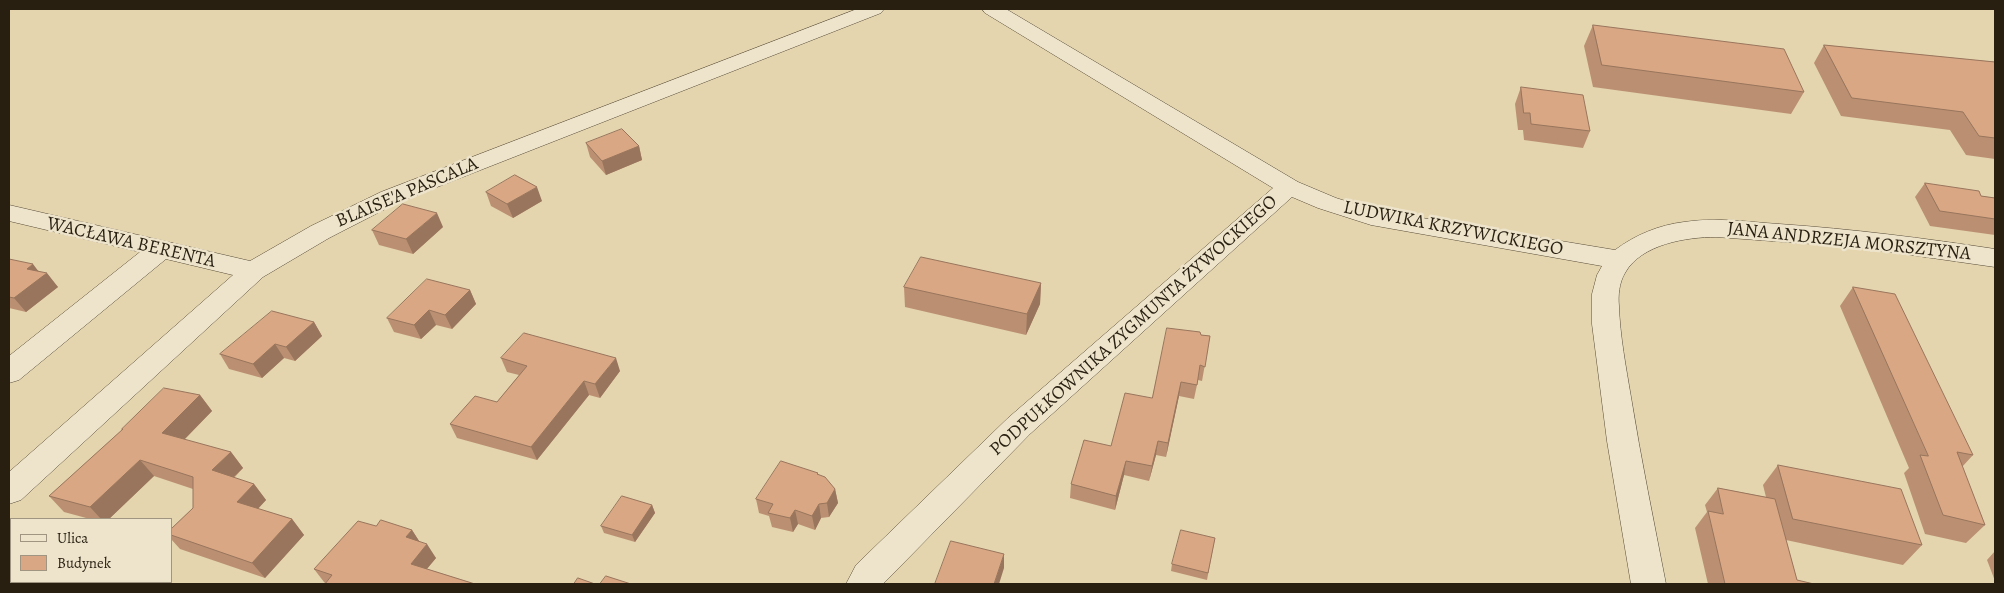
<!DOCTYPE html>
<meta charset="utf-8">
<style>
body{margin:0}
#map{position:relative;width:2004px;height:593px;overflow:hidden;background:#e4d5af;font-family:Alegreya,serif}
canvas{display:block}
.frame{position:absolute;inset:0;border:10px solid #291f11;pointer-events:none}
.legend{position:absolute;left:10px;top:518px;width:162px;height:65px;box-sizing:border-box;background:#ede4cb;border:1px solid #9f9581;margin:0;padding:6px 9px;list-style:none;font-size:15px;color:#291f11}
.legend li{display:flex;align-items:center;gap:10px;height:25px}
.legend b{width:25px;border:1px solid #9f9581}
</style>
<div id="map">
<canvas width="2004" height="593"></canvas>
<div class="frame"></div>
<ul class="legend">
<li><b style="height:6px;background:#ede4cb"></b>Ulica</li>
<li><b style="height:14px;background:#d9a784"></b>Budynek</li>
</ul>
</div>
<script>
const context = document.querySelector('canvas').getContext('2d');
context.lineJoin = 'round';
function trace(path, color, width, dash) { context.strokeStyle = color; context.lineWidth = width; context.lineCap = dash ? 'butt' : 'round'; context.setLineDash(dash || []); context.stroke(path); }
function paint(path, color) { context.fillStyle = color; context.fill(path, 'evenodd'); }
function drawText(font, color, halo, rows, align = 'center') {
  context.font = font + ' Alegreya,serif'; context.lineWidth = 5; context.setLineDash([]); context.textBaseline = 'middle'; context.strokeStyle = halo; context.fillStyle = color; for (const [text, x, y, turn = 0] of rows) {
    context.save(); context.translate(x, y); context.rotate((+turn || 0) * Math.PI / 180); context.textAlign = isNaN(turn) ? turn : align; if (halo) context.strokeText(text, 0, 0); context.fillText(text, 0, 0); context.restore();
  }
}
const minor = new Path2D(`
 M857 9H884L881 13 399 202 329 238 263 277 21 500 9 504V472L233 275 166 259 19 380 9 383V356L140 252 9 221V205L250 261 311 226 381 192Z
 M982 9H1006L1298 182 1336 198 1374 210 1615 250C1635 235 1659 225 1684 222 1716 217 1748 222 1779 224 1852 229 1923 238 1995 249V267L1855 247 1716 237C1687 237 1641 244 1625 273 1619 283 1618 296 1619 306 1620 336 1626 367 1631 397 1641 459 1654 522 1666 584H1631L1607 441 1592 324V294L1597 275 1602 266 1371 225 1318 208 1292 197 1030 434 883 584H846L856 565 1008 418 1273 188 985 13Z
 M9 534 11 535V565L9 564Z
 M83 582H125L126 584H85Z`);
trace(minor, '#584c38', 1);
paint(minor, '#ede4cb');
paint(new Path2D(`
 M1593 25 1804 92 1791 114 1593 87 1584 46Z
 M1824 45 1995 62V159L1966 155 1950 130 1841 116 1814 63Z
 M1521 87 1590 131 1583 148 1524 140 1523 130H1518L1515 104Z
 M586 143 639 146 642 160 606 175 590 157Z
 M1925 183 1981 196 1995 198V235L1930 226 1915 197Z
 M486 192 542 201 513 218 491 206Z
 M443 227 413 254 379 245 372 230Z
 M9 259 39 271 58 287 26 312 9 308Z
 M1041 283 1040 304 1026 335 905 307 904 287Z
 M1853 287 1973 455 1962 467 1985 525 1966 543 1925 534 1904 473 1909 468 1840 306Z
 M470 290 476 304 452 329 436 325 421 339 394 332 387 318Z
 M314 322 322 336 295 361 284 358 262 378 229 369 220 354Z
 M1201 335 1210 336 1202 381 1198 380 1194 399 1179 396 1166 457 1156 455 1149 481 1124 475 1115 510 1070 498 1071 484 1111 446 1152 398Z
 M501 358 620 371 600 398 589 395 537 460 457 438 450 424 497 402 519 375 507 372Z
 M200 395 212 411 184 440 231 452 243 468 234 478 254 484 266 500 258 509 292 519 304 535 265 578 180 549 171 539V529L193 508V489L154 476 109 519H90L64 512 49 496 122 430V429Z
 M1778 465 1922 545 1903 565 1786 540 1797 580 1814 584H1708L1695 528 1707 512 1705 505 1718 488 1766 497 1763 485Z
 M818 473V475L835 489 838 503 829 517 821 518 815 530 798 524 793 532 772 527 769 516 759 513 756 499Z
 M652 505 655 513 635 542 604 533 601 526Z
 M376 526 412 530 419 541 436 558 427 569 475 584H325V583L324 582 314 569Z
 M1215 538 1207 580 1171 571 1172 564Z
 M1995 551V581L1987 560Z`), '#bb9072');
paint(new Path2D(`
 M639 146 642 160 606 175 602 161Z
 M537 187 542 201 513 218 507 204Z
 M437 213 443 227 413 254 406 239Z
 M33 264 42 276 47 273 58 287 26 312 14 298 27 269Z
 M1041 283 1040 304 1026 335 1027 314Z
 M470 290 476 304 452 329 445 315Z
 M429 310 436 325 421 339 414 325Z
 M314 322 322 336 295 361 286 347Z
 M275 344 284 358 262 378 253 364Z
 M616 358 620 371 600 398 595 384Z
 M584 381 589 395 537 460 531 447Z
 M1181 382 1179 396 1166 457 1168 443Z
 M200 395 212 411 175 449 162 433Z
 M1158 441 1156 455 1149 481 1152 466Z
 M231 452 243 468 224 486 212 470Z
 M140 460 154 476 109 519H101L90 507Z
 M1126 461 1124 475 1115 510 1116 496Z
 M254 484 266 500 249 518 237 502Z
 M835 489 838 503 829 517 827 503Z
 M819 504 821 518 815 530 812 516Z
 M652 505 655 513 635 542 632 535Z
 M795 510 798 524 793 532 790 518Z
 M292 519 304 535 265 578 252 563Z
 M412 530 421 544 406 537Z
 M427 544 436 558 420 577 411 564Z
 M1004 554V568L999 584H994Z`), '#98755c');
const building = new Path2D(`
 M1593 25 1784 49 1804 92 1602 65Z
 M1824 45 1995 62V138L1979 136 1963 112 1852 98Z
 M1521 87 1583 95 1590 131 1531 124 1530 113H1524Z
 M622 129 639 146 602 161 586 143Z
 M515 175 537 187 507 204 486 192Z
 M1925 183 1979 191 1981 196 1995 198V219L1940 211Z
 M403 204 437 213 406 239 372 230Z
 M921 257 1041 283 1027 314 904 287Z
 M9 259 33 264 27 269 47 273 14 298 9 297Z
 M427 279 470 290 445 315 429 310 414 325 387 318Z
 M1853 287 1895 294 1973 455 1957 452 1985 525 1943 515 1920 455 1928 456Z
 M272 311 314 322 286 347 275 344 253 364 220 354Z
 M1167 328 1200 332 1201 335 1210 336 1205 367 1200 365 1197 385 1181 382 1168 443 1158 441 1152 466 1126 461 1116 496 1071 484 1084 440 1111 446 1125 393 1152 398Z
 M524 333 616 358 595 384 584 381 531 447 450 424 475 396 497 402 527 366 501 358Z
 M164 388 200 395 162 433 231 452 212 470 254 484 237 502 292 519 252 563 171 535V529L193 508V477L140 460 90 507 49 496 123 429H122Z
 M781 461 818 473 817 474 825 477 835 489 827 503 819 504 812 516 795 510 790 518 768 513 773 504 756 499Z
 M1778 465 1901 489 1922 545 1793 519Z
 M1718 488 1775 499 1797 580 1814 584H1725L1708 511 1723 514Z
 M622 496 652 505 632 535 601 526Z
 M381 520 412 530 406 537 427 544 411 564 475 584H325L332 575 314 569 358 521 376 526Z
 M1181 530 1215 538 1208 573 1172 564Z
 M951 541 1004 554 994 584H935Z
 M606 576 631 584H600Z
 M578 578 595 584H574Z`);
paint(building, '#d9a784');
trace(building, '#98755c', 1);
drawText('19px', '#291f11', '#ede4cb', [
 ["BLAISE'A PASCALA",407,193,-23],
 ["LUDWIKA KRZYWICKIEGO",1453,229,11],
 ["JANA ANDRZEJA MORSZTYNA",1849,242,6],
 ["WACŁAWA BERENTA",131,243,13],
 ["PODPUŁKOWNIKA ZYGMUNTA ŻYWOCKIEGO",1134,326,-42]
]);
</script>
